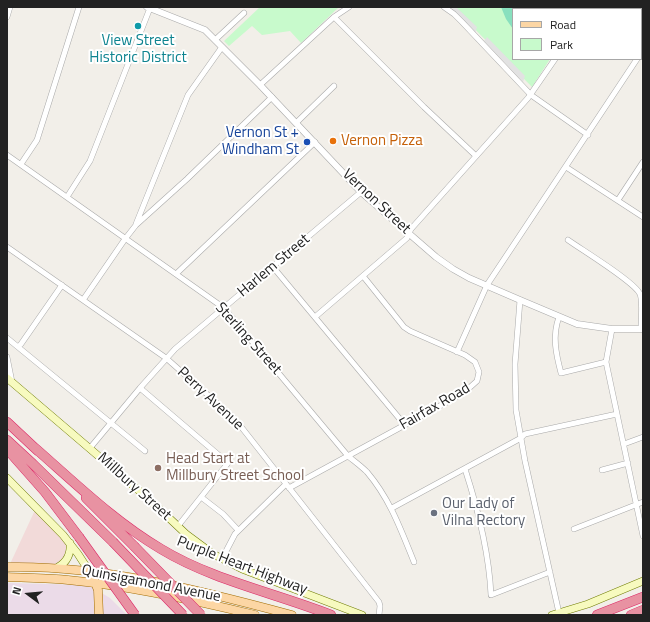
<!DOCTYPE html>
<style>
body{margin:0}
#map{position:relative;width:650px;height:622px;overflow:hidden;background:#f2efe9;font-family:"Titillium Web",sans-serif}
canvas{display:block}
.frame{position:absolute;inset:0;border:8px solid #222;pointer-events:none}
.legend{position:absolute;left:512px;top:8px;width:130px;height:52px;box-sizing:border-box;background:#fff;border:1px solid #a7a7a7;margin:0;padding:5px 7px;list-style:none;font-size:12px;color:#222}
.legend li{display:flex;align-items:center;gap:8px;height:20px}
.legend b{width:20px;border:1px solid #a7a7a7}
.north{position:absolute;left:8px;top:574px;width:40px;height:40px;-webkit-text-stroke:3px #fff;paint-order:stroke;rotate:286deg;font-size:11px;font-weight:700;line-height:16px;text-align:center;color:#222}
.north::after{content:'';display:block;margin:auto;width:14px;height:18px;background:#222;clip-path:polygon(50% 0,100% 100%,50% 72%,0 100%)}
</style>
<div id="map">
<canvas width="650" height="622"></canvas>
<div class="frame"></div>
<ul class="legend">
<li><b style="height:5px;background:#fcd6a4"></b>Road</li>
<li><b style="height:11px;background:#c8facc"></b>Park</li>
</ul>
<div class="north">N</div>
</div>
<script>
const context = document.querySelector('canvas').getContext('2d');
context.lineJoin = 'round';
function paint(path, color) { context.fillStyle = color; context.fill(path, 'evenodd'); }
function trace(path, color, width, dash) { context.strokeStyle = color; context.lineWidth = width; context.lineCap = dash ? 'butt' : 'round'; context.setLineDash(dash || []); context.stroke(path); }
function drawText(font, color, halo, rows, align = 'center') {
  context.font = font + ' "Titillium Web",sans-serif'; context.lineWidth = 4; context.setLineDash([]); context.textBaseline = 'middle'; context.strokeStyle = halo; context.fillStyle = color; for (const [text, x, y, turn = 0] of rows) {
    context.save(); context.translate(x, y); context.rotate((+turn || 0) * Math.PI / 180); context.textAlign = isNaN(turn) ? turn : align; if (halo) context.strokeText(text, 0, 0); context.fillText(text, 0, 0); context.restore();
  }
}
paint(new Path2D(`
 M35 510 68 545 65 560 59 565 10 564Z`), '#f2dad9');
paint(new Path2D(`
 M7 583 88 585 110 598 127 615H7Z`), '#ebdbe8');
paint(new Path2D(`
 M260 7H339L301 43 290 31 262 35 252 26 229 46 224 41Z
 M453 7H584L583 9H513V59H550L532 87Z`), '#c8facc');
paint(new Path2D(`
 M501 7H552L550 9H513V29L506 19Z`), '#88e0be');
paint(new Path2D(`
 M452 7H456L477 27 475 34 451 10Z
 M487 37 525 76 523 82 484 41Z`), '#e2e2e2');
const minor = new Path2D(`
 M444 7 454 14 462 22 531 95 588 135
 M588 9 589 7
 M7 17 10 7
 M334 17 424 107 476 156
 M215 40 244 13
 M641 53 643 50
 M260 85 334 17 349 7
 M296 123 334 86
 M7 155 224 308 348 456C354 461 361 466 367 472 390 499 401 530 414 562
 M21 164 37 140 79 7
 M566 167 643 217
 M67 197 90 161 150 8
 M618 200 643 162
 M136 224 188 95 222 47
 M568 240C582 250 635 282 640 294 643 302 641 320 641 329
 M7 247 166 358 235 419 379 602 380 606 379 615
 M273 267 404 424
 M176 274 315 142
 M83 300 125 239 136 225 187 179 272 97
 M520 300 515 364 516 410 525 461 559 613
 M315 317 407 238 411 229 528 98 555 59
 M559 317C552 336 556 354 561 373L606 362
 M612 329 606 362 643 536
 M7 338 145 451
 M18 347 21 344 62 285
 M457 352 487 285 637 59
 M7 357 12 382
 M140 388 228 463 178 526
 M624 444 643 437
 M90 448 140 388 175 349 361 192
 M465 469C478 509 489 552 491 595L550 572
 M602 470 628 463
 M289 488 458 396 468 389 477 381 479 372 475 362 465 355 410 331 404 327 363 276
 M201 497 223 514 238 530
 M392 508 521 438 525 434 617 414
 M574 529 643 502
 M222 559 235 534 286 484`);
const tertiary = new Path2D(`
 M147 7 205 30 260 85 361 192 436 257 453 269 469 278 520 300 577 324 612 329H643`);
const secondary = new Path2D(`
 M7 378 150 500 186 534 213 554 242 569 362 615
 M7 478 63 535 78 554 89 571
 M58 567C67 562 71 554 70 543
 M552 615 588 604 643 581`);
const primary = new Path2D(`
 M7 567C104 565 199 590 292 615
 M7 577C27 578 48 578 68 580 131 586 194 600 255 615
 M94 580 98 590 99 615`);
const motorway = new Path2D(`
 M7 422 38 451
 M7 440 33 464 113 542
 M35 448C75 483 115 522 161 549 212 580 275 593 331 615
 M7 449 45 492 79 537
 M86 498 134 546
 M597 615 643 597
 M631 615 643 610`);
trace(minor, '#a9a9a9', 6);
trace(tertiary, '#a9a9a9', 7);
trace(secondary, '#707d05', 8);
trace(primary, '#a06b00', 9);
trace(motorway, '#dc2a67', 10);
trace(minor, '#fff', 5);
trace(tertiary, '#fff', 6);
trace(secondary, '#f7fabf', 7);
trace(primary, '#fcd6a4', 8);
trace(motorway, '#e892a2', 9);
const motorwayBridge = new Path2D(`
 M79 537 135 615
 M113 542 183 615
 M134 546 201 615`);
trace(motorwayBridge, '#dc2a67', 10, []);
trace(motorwayBridge, '#e892a2', 9);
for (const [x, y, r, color] of [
 [138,26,4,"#0f9aa8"],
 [333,141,4,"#e8710a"],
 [307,142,4,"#1a4fb4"],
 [158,468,4,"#8d6e63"],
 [434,513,4,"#6b7280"]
]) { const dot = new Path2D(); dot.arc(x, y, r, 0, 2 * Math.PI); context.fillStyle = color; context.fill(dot); trace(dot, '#fff', 1.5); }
drawText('15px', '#0d838f', '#fff', [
 ["View Street",138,41],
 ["Historic District",138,58]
]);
drawText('15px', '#164399', '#fff', [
 ["Vernon St +",299,133],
 ["Windham St",299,150]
], 'right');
drawText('15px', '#c56008', '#fff', [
 ["Vernon Pizza",341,141]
], 'left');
drawText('15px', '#222', '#fff', [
 ["Vernon Street",376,202,43],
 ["Harlem Street",274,266,-40],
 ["Sterling Street",248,339,48],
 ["Perry Avenue",210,399,43],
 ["Fairfax Road",435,407,-30],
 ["Millbury Street",134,487,42],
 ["Purple Heart Highway",242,566,21],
 ["Quinsigamond Avenue",151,584,11]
]);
drawText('15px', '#785e54', '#fff', [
 ["Head Start at",166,459],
 ["Millbury Street School",166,476]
], 'left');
drawText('15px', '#5b616d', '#fff', [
 ["Our Lady of",442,504],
 ["Vilna Rectory",442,521]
], 'left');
</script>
